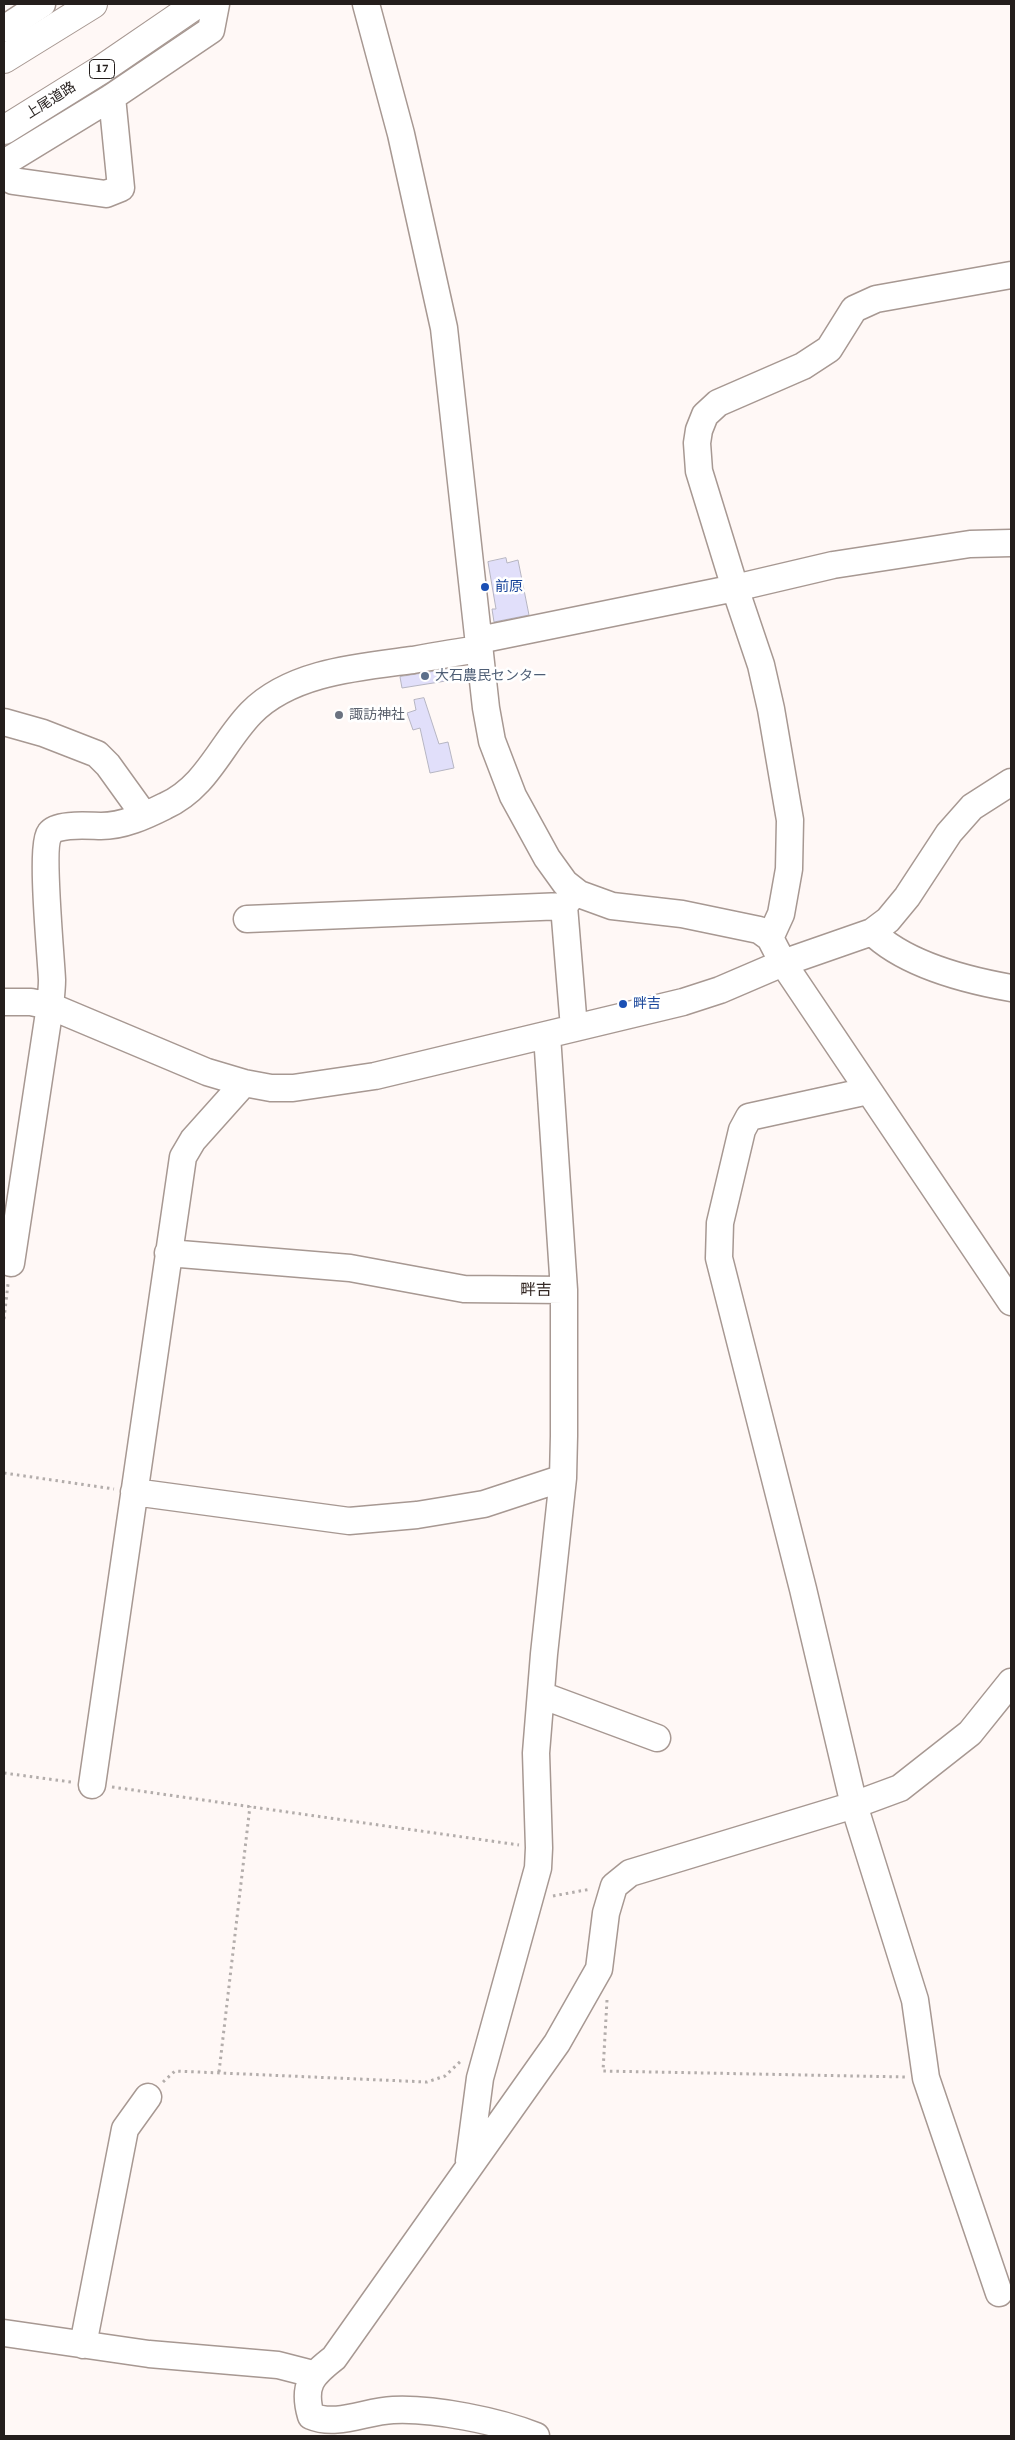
<!DOCTYPE html>
<meta charset="utf-8">
<style>
body{margin:0}
#map{position:relative;width:1015px;height:2440px;overflow:hidden;background:#fff8f6;font-family:"Source Serif 4",serif}
canvas{display:block}
.frame{position:absolute;inset:0;border:5px solid #241e1c;pointer-events:none}
</style>
<div id="map">
<canvas width="1015" height="2440"></canvas>
<div class="frame"></div>
</div>
<script>
const context = document.querySelector('canvas').getContext('2d');
context.lineJoin = 'round';
function paint(path, color) { context.fillStyle = color; context.fill(path, 'evenodd'); }
function trace(path, color, width, dash) { context.strokeStyle = color; context.lineWidth = width; context.lineCap = dash ? 'butt' : 'round'; context.setLineDash(dash || []); context.stroke(path); }
function drawText(font, color, halo, rows, align = 'center') {
  context.font = font + ' "Source Serif 4","Noto Sans JP",serif'; context.lineWidth = 5; context.setLineDash([]); context.textBaseline = 'middle'; context.strokeStyle = halo; context.fillStyle = color; for (const [text, x, y, turn = 0] of rows) {
    context.save(); context.translate(x, y); context.rotate((+turn || 0) * Math.PI / 180); context.textAlign = isNaN(turn) ? turn : align; if (halo) context.strokeText(text, 0, 0); context.fillText(text, 0, 0); context.restore();
  }
}
const building = new Path2D(`
 M506 558 507 563 518 560 529 615 494 622 492 609H496L488 562Z
 M450 669 452 680 402 688 400 677Z
 M424 698 439 744 448 742 454 768 430 773 420 728 413 730 407 713 416 710 414 700Z`);
paint(building, '#e1dffa');
trace(building, '#b6b5c2', 1);
const minor = new Path2D(`
 M366 4 401 134 444 328 486 708 492 741 513 796 547 858 565 883 579 894 612 906 682 914 759 930 770 938 783 963 1011 1302
 M4 29 42 4
 M4 163 112 97 211 30 216 4
 M4 176 13 181 106 194 121 188 112 97
 M479 640 735 588 833 565 970 544 1011 543
 M4 722 43 733 97 754 108 765 144 815
 M574 893 564 906 574 1028
 M247 919 564 906
 M872 932C906 965 966 980 1011 988
 M770 938 781 914 789 869 790 820 771 709 761 665 735 588 699 471 697 443 699 430 705 415 718 403 803 366 829 349 854 309 876 299 1011 275
 M4 1002H31L50 1006 207 1072 244 1083 271 1088H293L375 1076 683 1002 720 990 783 963 872 932 888 920 907 897 949 833 972 807 1011 782
 M868 1091 749 1117 742 1130 720 1223 719 1258 803 1589 854 1805 915 2000 926 2078 999 2293
 M168 1253 350 1268 464 1289 564 1290
 M11 1263 50 1006C51 997 52 988 52 980 51 956 40 846 50 833 57 823 90 826 101 826 123 826 145 816 165 806 207 787 221 744 251 713 291 672 360 667 413 660 435 656 458 652 480 649
 M134 1492 349 1521 417 1515 484 1504 563 1478
 M541 1695 657 1738
 M92 1785 183 1157 193 1140 244 1083
 M469 2161 480 2078 538 1868 539 1848 536 1753 544 1654 563 1478 564 1436V1290L547 1035
 M4 2333 149 2354 278 2365 313 2374
 M83 2345 125 2129 148 2097
 M536 2436C498 2421 434 2408 393 2410 366 2411 337 2427 311 2416 302 2385 312 2375 334 2358L557 2043 599 1969 606 1913 614 1886 630 1873 854 1805 900 1788 970 1733 1011 1682`);
const highway = new Path2D(`
 M4 59 93 4
 M4 130 102 69 197 4`);
trace(minor, '#a79892', 29);
trace(highway, '#a79892', 30);
trace(new Path2D(`
 M4 1319 8 1284
 M4 1473 114 1489
 M4 1773 71 1782
 M112 1787 519 1845
 M553 1896 591 1889
 M607 2000 603 2071 906 2077
 M219 2072 250 1806
 M163 2082 175 2071 427 2082 445 2076 462 2060`), '#b3adab', 3, [2.5, 4]);
trace(minor, '#fff', 26);
trace(highway, '#fff', 28);
for (const [x, y, r, color] of [
 [485,587,5,"#1a4fb4"],
 [425,676,5,"#5c6f8a"],
 [339,715,5,"#6b7280"],
 [623,1004,5,"#1a4fb4"]
]) { const dot = new Path2D(); dot.arc(x, y, r, 0, 2 * Math.PI); context.fillStyle = color; context.fill(dot); trace(dot, '#fff', 2); }
for (const [x, y, w] of [
 [102,69,25]
]) { const box = new Path2D(); box.roundRect(x - w / 2, y - 9.5, w, 19, 4); context.fillStyle = '#fff'; context.fill(box); trace(box, '#241e1c', 1); }
drawText('bold 12px', '#241e1c', null, [
 ["17",102,69]
]);
drawText('14px', '#241e1c', '#fff', [
 ["上尾道路",51,101,-32]
]);
drawText('14px', '#164399', '#fff', [
 ["前原",495,587],
 ["畔吉",633,1004]
], 'left');
drawText('14px', '#4e5e75', '#fff', [
 ["大石農民センター",435,676]
], 'left');
drawText('14px', '#5b616d', '#fff', [
 ["諏訪神社",349,715]
], 'left');
drawText('16px', '#342824', '#fff', [
 ["畔吉",536,1291]
]);
</script>
